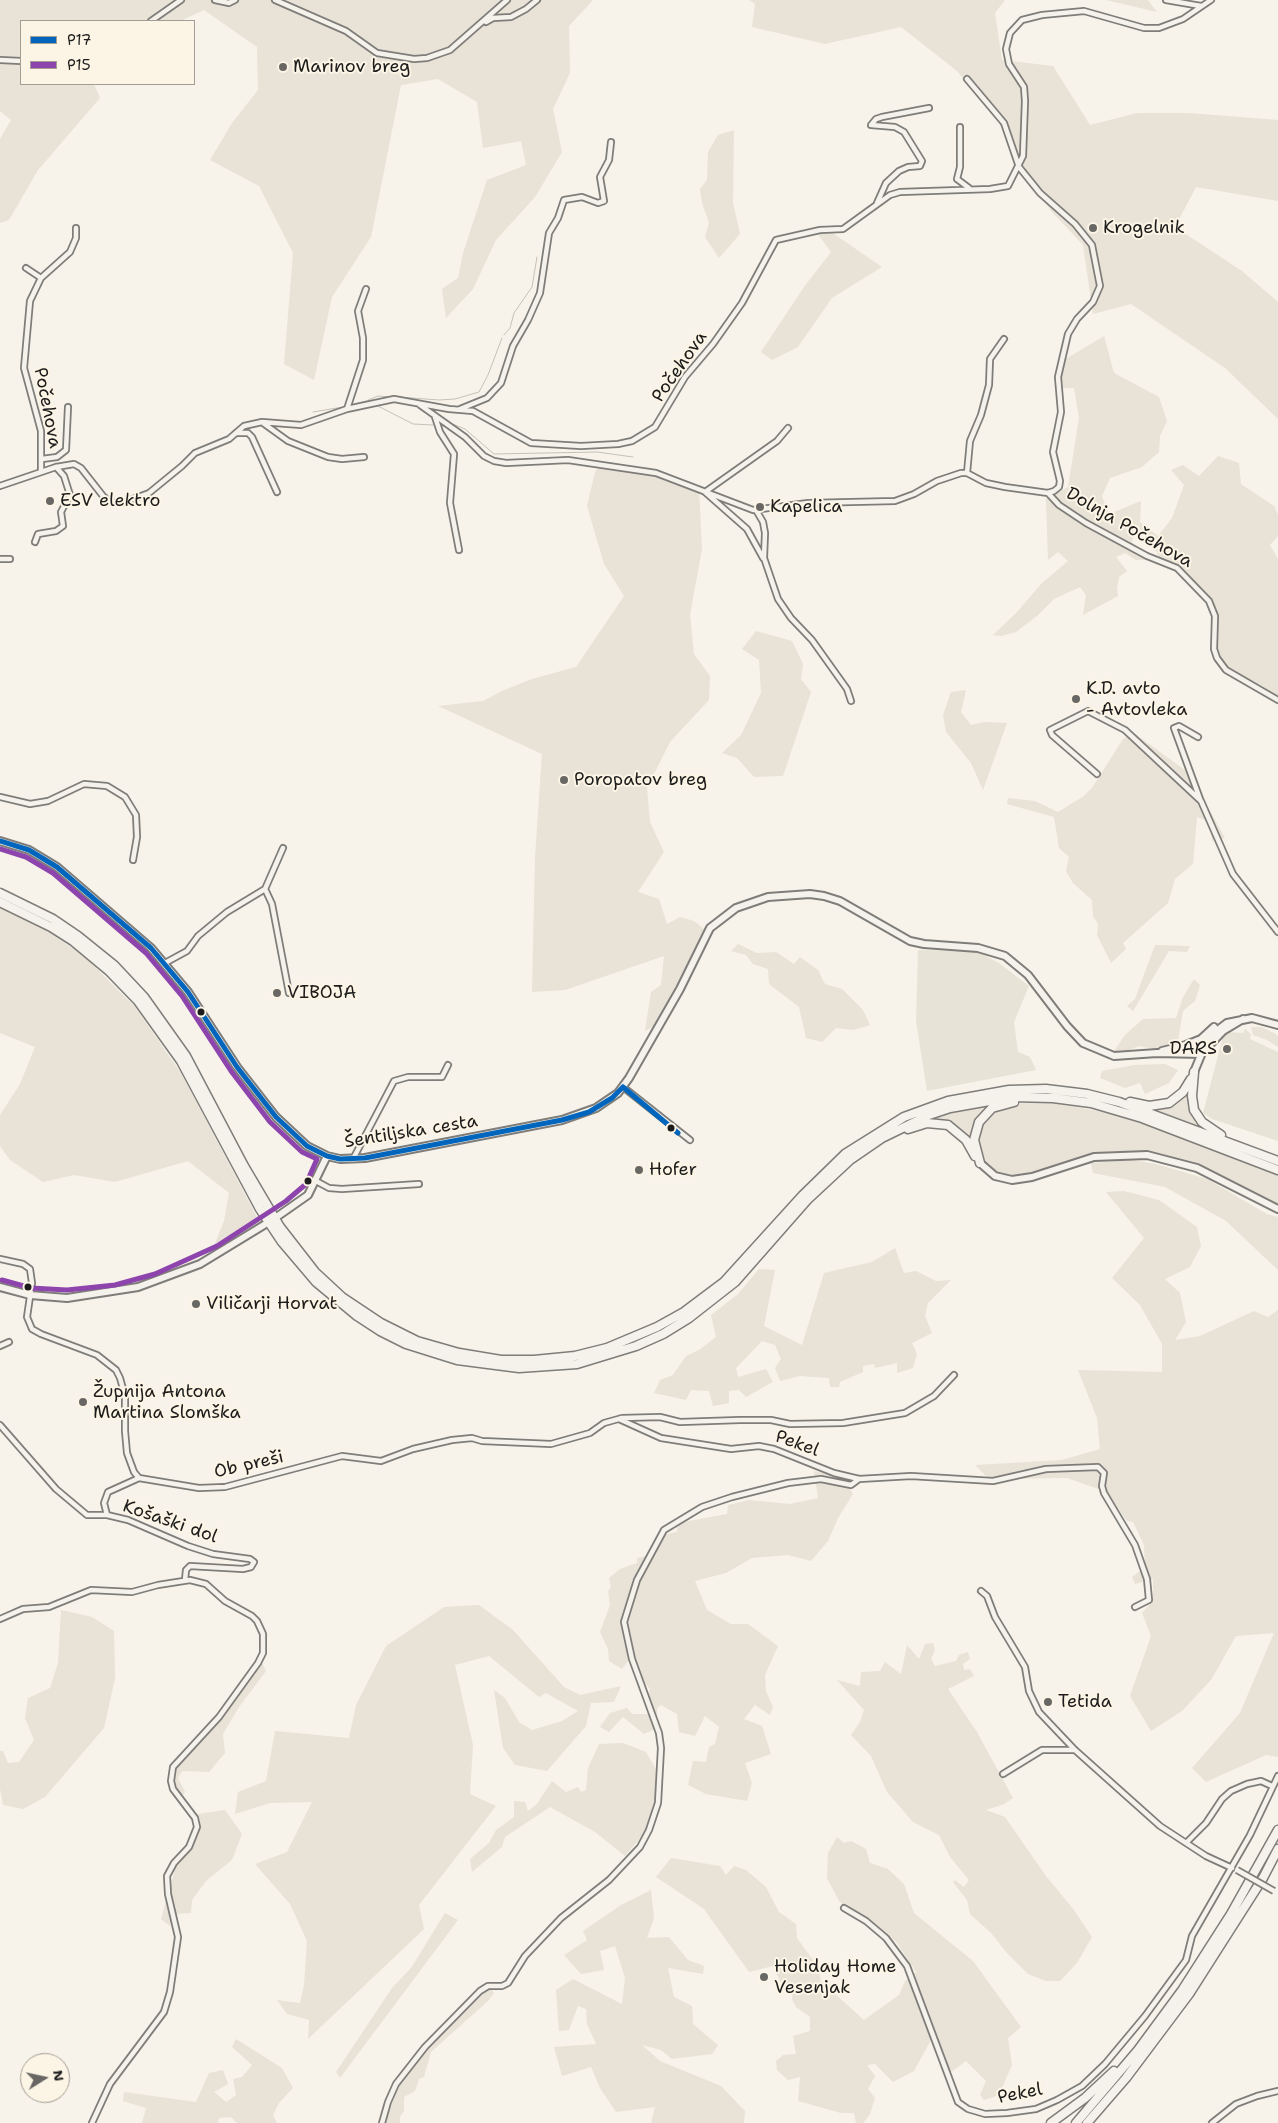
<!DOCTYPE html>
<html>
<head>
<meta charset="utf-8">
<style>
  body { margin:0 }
  #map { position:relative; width:1278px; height:2123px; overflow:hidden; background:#f7f3ea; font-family:"Shantell Sans",sans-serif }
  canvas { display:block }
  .legend { position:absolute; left:20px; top:20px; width:175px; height:65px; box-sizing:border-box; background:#fcf5e5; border:1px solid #a29e95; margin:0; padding:6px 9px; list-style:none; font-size:15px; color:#1c1c1c }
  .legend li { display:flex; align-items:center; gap:10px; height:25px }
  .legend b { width:25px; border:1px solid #a29e95 }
  .north { position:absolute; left:20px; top:2053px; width:50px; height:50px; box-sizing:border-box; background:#fcf5e5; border:1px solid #a29e95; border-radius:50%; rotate:80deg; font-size:14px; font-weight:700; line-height:20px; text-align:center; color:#1c1c1c }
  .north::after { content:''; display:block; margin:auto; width:18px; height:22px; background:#696764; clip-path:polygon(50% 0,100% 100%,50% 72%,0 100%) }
</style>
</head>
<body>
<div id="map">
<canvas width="1278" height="2123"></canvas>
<ul class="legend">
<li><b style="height:6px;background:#0065bd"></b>P17</li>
<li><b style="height:6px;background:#8e44ad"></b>P15</li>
</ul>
<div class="north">N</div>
</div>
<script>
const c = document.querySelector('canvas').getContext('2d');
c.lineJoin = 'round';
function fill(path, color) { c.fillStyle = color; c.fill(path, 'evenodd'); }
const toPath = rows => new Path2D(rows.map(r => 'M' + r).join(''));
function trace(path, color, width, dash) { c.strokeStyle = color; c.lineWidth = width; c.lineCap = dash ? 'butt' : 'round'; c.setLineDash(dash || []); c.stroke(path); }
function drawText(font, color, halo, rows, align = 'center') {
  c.font = font + ' "Shantell Sans",sans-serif'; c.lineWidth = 4; c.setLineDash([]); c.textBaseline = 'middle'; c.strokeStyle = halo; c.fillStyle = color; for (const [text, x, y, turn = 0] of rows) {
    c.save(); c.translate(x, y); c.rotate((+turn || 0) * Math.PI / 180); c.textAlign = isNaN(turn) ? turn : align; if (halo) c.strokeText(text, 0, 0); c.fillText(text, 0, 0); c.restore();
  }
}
const built = toPath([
  [918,950,976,951,999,963,1029,986,1014,1022,1018,1052,1030,1057,1036,1070,927,1091,916,1021],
  [1245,1029,1251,1034,1250,1039,1278,1052,1278,1141,1212,1119,1203,1113,1222,1040,1227,1032,1243,1033]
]);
const green = toPath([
  [0,0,593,0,569,26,570,73,553,109,562,152,535,197,496,240,473,289,446,318,442,289,458,278,463,253,487,180,526,165,521,141,483,148,477,102,438,79,401,85,371,237,332,297,314,380,284,364,293,253,259,186,210,160,232,123,258,90,257,47,204,10,180,21,21,21,21,84,94,84,100,98,38,170,9,220,0,223,0,139,11,120,0,111],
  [749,0,1005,0,995,13,1002,60,1053,66,1090,125,1137,113,1188,113,1278,120,1278,201,1196,187,1175,227,1242,271,1278,302,1278,419,1225,368,1131,304,1093,314,1083,245,1051,211,1014,159,998,120,957,71,901,27,825,44,752,27,755,4],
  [1106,0,1148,0,1157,12],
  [734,130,733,203,740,234,719,258,705,237,709,223,702,203,700,189,707,180,708,152,718,135],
  [821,225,882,267,832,298,798,347,772,360,761,352,804,287,831,252,817,233],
  [1104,336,1114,373,1159,397,1167,421,1160,436,1159,452,1142,467,1110,478,1102,496,1109,514,1141,501,1140,522,1158,536,1172,518,1184,485,1171,470,1183,465,1199,476,1218,456,1239,463,1241,484,1274,506,1278,515,1278,536,1270,545,1278,559,1278,697,1261,685,1227,669,1215,648,1216,615,1209,600,1192,581,1160,559,1149,537,1135,530,1132,542,1148,560,1136,560,1125,553,1116,557,1127,571,1119,577,1117,588,1118,596,1083,615,1086,595,1080,587,1054,599,1037,616,1016,632,1001,636,993,635,1017,612,1041,584,1068,561,1058,552,1048,560,1046,499,1068,487,1079,418,1074,388,1060,388,1061,374,1064,360],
  [601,464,655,472,699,489,702,549,690,615,694,654,710,676,709,700,670,742,647,788,650,822,664,852,638,892,659,899,667,924,680,917,694,921,705,930,655,1026,645,1031,651,992,661,985,664,956,565,990,532,992,535,857,542,754,438,706,483,701,502,691,532,679,576,667,624,596,604,564,587,506,595,472],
  [756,631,792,641,803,664,801,679,811,692,783,776,754,777,737,758,722,753,741,735,761,693,759,660,742,649],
  [966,690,961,712,971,725,984,722,1007,723,983,790,971,763,946,732,943,715,951,692],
  [1134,733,1189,773,1225,838,1212,841,1210,822,1197,817,1193,864,1175,879,1168,903,1123,943,1126,949,1111,963,1097,935,1098,924,1093,916,1092,900,1073,883,1066,871,1069,857,1059,848,1054,817,1007,804,1008,798,1035,801,1058,812,1084,796,1092,788,1123,739],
  [0,908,33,922,84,956,135,1007,181,1073,260,1223,214,1246,224,1221,229,1193,188,1161,115,1182,74,1175,43,1182,10,1160,0,1146,0,1115,20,1084,35,1047,0,1033],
  [738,944,757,953,776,952,794,964,800,957,818,970,825,984,842,989,863,1010,870,1025,854,1030,836,1028,822,1042,806,1038,799,1007,769,984,768,969,753,964,746,955,731,951],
  [1155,945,1190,946,1187,952,1169,951,1133,1011,1127,1006,1135,999],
  [1194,979,1200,985,1195,1001,1183,1011,1178,1041,1153,1049,1139,1046,1126,1051,1114,1051,1125,1035,1143,1019,1176,1018,1183,997],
  [1251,1027,1261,1027,1274,1033,1278,1036,1278,1047,1267,1040,1253,1035],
  [1165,1064,1178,1070,1169,1083,1145,1094,1140,1083,1125,1088,1100,1078,1102,1071,1134,1065],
  [1189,1087,1189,1095,1206,1129,1150,1108,1156,1107],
  [998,1102,984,1112,974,1149,946,1122,928,1119,964,1108],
  [1047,1102,1116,1114,1184,1136,1278,1173,1278,1204,1205,1168,1160,1153,1112,1151,1090,1154,1025,1176,1014,1177,996,1172,987,1165,981,1157,977,1137,982,1122,993,1110,1010,1104],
  [1131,1160,1156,1164,1207,1179,1267,1214,1278,1217,1278,1270,1226,1221,1165,1187,1093,1173,1091,1163],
  [1124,1191,1159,1200,1197,1227,1201,1246,1190,1267,1165,1279,1180,1293,1186,1322,1175,1340,1200,1336,1254,1311,1268,1317,1278,1310,1278,1757,1266,1755,1206,1782,1192,1768,1240,1713,1274,1633,1236,1636,1211,1680,1182,1711,1151,1731,1130,1696,1151,1636,1142,1613,1153,1601,1153,1579,1135,1584,1132,1577,1145,1567,1144,1545,1133,1522,1127,1521,1107,1492,1067,1478,989,1479,975,1465,1062,1460,1100,1449,1097,1418,1078,1370,1162,1372,1162,1344,1140,1305,1112,1278,1144,1238,1106,1192],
  [895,1248,904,1273,916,1271,936,1281,951,1280,928,1303,925,1316,932,1333,912,1343,917,1354,913,1368,897,1373,897,1363,875,1368,874,1364,863,1366,863,1372,840,1382,839,1387,830,1387,829,1378,800,1376,780,1381,775,1368,781,1359,775,1345,762,1341,736,1368,738,1377,766,1369,773,1382,746,1397,739,1390,729,1391,729,1403,713,1406,709,1391,691,1390,686,1400,654,1393,660,1380,673,1375,686,1356,699,1350,716,1337,711,1315,738,1294,759,1269,775,1270,764,1326,802,1345,824,1273,872,1262],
  [814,1471,843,1477,853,1494,838,1518,828,1541,811,1561,788,1555,752,1558,726,1573,695,1581,707,1610,731,1624,748,1624,778,1646,765,1675,766,1691,773,1707,770,1715,755,1705,744,1719,762,1726,771,1754,745,1763,752,1783,747,1801,706,1794,688,1785,693,1761,706,1762,709,1747,715,1744,719,1727,705,1716,695,1736,679,1732,677,1714,661,1705,657,1708,657,1728,644,1734,623,1717,609,1732,600,1727,610,1713,627,1708,632,1714,650,1714,648,1695,650,1689,635,1672,634,1664,628,1661,622,1669,609,1661,608,1649,600,1632,610,1605,608,1591,611,1587,609,1578,620,1569,637,1563,637,1558,656,1554,662,1535,677,1532,678,1523,727,1514,728,1505,749,1500,790,1504,818,1498],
  [479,1605,513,1630,564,1687,580,1695,621,1686,614,1702,591,1703,586,1726,547,1771,515,1765,503,1748,494,1690,505,1698,519,1722,532,1730,562,1721,578,1711,546,1693,539,1697,489,1656,455,1665,473,1745,470,1794,496,1806,419,1905,424,1929,308,2039,309,2020,287,2014,277,2000,300,2003,304,1985,307,1941,290,1904,255,1864,287,1852,312,1802,270,1803,235,1814,238,1792,266,1781,275,1731,349,1738,356,1705,386,1646,444,1607],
  [61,1610,92,1617,114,1631,115,1678,104,1728,45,1797,23,1809,3,1805,0,1789,0,1751,3,1751,8,1763,19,1762,34,1740,25,1718,28,1698,50,1688,58,1663],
  [933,1643,935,1650,931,1659,935,1666,956,1661,959,1655,968,1652,970,1659,963,1664,964,1670,970,1669,974,1676,948,1689,977,1732,1013,1798,1004,1804,986,1810,1005,1817,1046,1876,1074,1910,1092,1937,1077,1963,1060,1981,1046,1981,1028,1974,1007,1953,991,1933,970,1914,967,1900,953,1882,955,1880,964,1887,969,1880,950,1857,939,1835,913,1822,887,1792,871,1756,851,1735,860,1722,864,1710,837,1680,860,1686,861,1672,880,1671,885,1662,901,1674,907,1645,919,1659,925,1644],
  [262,1663,266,1671,239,1707,223,1734,225,1753,209,1772,182,1771,178,1778,185,1792,182,1796,175,1785,173,1774,175,1766,215,1726],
  [623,1743,646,1752,656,1769,655,1800,649,1827,625,1856,595,1832,550,1807,505,1837,502,1847,472,1872,470,1859,489,1843,496,1830,514,1817,514,1801,525,1802,528,1811,537,1804,552,1781,566,1792,578,1787,581,1792,586,1790,588,1768,599,1744],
  [225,1810,242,1834,232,1860,206,1881,192,1900,191,1913,173,1914,170,1926,161,1919,176,1866,198,1836,200,1827,198,1814],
  [837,1837,844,1843,851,1841,866,1849,870,1863,888,1869,904,1884,914,1913,973,1961,1021,2027,1008,2038,1012,2065,999,2095,984,2100,980,2095,986,2081,966,2061,951,2072,932,2038,914,2071,893,2082,875,2064,867,2065,875,2076,868,2089,875,2098,870,2114,863,2123,856,2123,854,2113,841,2113,798,2101,800,2077,788,2080,777,2070,776,2061,783,2055,796,2054,793,2036,810,2031,810,2017,796,2007,792,1999,793,1988,782,1985,773,1966,749,1972,704,1909,656,1877,671,1858,720,1866,726,1875,734,1866,746,1870,766,1887,779,1912,796,1924,797,1938,818,1967,821,1981,864,2020,899,1995,905,1981,916,1972,897,1943,876,1924,858,1916,839,1901,827,1878,828,1853],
  [651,1890,654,1918,647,1938,669,1937,688,1960,704,1966,703,1974,668,1968,674,1997,692,2006,693,2024,718,2045,712,2054,672,2059,661,2050,642,2045,660,2061,721,2086,745,2111,744,2123,651,2123,655,2107,616,2112,600,2088,591,2067,562,2076,554,2047,596,2044,587,2024,586,2009,578,2006,569,2030,559,2031,556,1990,573,1979,622,2004,625,1978,615,1946,600,1951,604,1970,581,1974,564,1955,587,1940,583,1931,621,1905],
  [445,1913,458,1920,340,2078,336,2072,392,1988,411,1968],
  [490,1988,494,1993,488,2001,431,2052,424,2077,419,2079,415,2091,404,2097,404,2111,400,2117,400,2123,385,2123,400,2082,439,2033,475,1998],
  [236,2039,282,2068,293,2088,279,2103,273,2115,277,2123,237,2123,231,2117,219,2118,218,2123,142,2123,146,2108,123,2101,124,2092,196,2102,209,2073,223,2070,228,2084,214,2092,226,2102,236,2095,233,2079,242,2077,252,2065,232,2047]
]);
const stream = toPath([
  [504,335,510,328,514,313,532,287,537,257],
  [398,397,439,400,455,399,479,392,488,375,502,338],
  [368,400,378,396,391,397],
  [349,406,366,401,372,401],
  [378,406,413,424,433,425],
  [313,412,343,407],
  [450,423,465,429,494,454,597,452,633,457],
  [440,425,446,427]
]);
const street = toPath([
  [215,0,229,3,235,0],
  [275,0,346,31,377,53,414,59,427,58,450,50,507,0],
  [1166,0,1201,6],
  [151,21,181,0],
  [486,22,493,18,511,17,526,9,537,0],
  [0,60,21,61],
  [960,127,960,167,957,179,969,188],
  [877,203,886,183,899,171,908,167,920,166,922,161,904,132,895,127,871,125,876,119,882,117,929,108],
  [26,268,41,278],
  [420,405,465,437,484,456,494,461,506,463,568,460,656,473,753,510,808,503,895,501,914,494,937,481,961,473,967,473,986,483,1005,487,1048,493,1054,491,1059,487,1060,481,1053,452,1061,412,1058,377,1068,334,1077,319,1093,302,1100,286,1092,245,1075,224,1040,193,1019,167,1004,123,967,79],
  [347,409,363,360,363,338,358,311,366,289],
  [460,409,487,398,501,383,513,346,528,320,540,293,549,233,558,218,564,200,582,197,598,203,604,201,600,177,609,160,611,142],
  [435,417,440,432,454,454,450,503,459,550],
  [263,423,288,441,328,457,342,459,364,457],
  [236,433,248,433,252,437,277,492],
  [42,459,57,457,66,450,68,407],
  [41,472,41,431,24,368,30,301,41,278,70,252,76,238,76,228],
  [967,473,970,441,981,415,989,385,990,359,1004,339],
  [0,486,56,467,74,464,81,468,103,496,110,502,122,503,149,493,182,466,195,453,229,439,244,426,262,422,301,425,347,409,394,399,449,409,473,411,531,443,581,446,618,444,632,441,655,427,685,377,713,344,742,303,776,240,820,230,843,229,890,195,900,192,990,189,1008,186,1023,156,1025,101,1024,87,1009,64,1006,49,1010,33,1022,20,1042,15,1084,11,1144,28,1159,28,1183,19,1211,0],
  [1048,493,1059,505,1086,523,1147,556,1177,568,1209,601,1215,616,1214,649,1217,658,1226,670,1278,700],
  [756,510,763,522,765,533,764,558,778,599,791,618,812,640,847,689,851,701],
  [35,542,38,534,56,531,63,526,61,512,70,495,64,476,56,467],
  [763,558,747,529,705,492,777,441,788,428],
  [0,559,10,559],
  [1198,737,1179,726,1174,728,1200,799],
  [1097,774,1052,735,1050,730,1088,711,1125,730,1201,801,1233,874,1278,932],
  [0,797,30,804,48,801,84,784,107,786,125,797,136,815,137,837,133,860],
  [265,889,272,904,289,993],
  [165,963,187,951,198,936,227,912,265,889,283,848],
  [623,1087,690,1140],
  [353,1159,394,1081,408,1077,442,1077,448,1065],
  [316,1181,329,1188,342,1189,419,1184],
  [0,1259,23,1264,30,1269,32,1283,27,1317,32,1329,41,1334,97,1355,116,1370,120,1378,125,1396,125,1431,127,1453,134,1472,139,1478,199,1488,225,1487,342,1456,381,1461,413,1449,452,1440,472,1438,482,1441,551,1444,590,1433,604,1423,622,1418,660,1417,680,1422,740,1420,771,1420,790,1424,843,1423,905,1413,934,1396,954,1375],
  [0,1346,9,1342],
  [619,1419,661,1438,731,1449,759,1446,774,1449,834,1473,859,1479,911,1476,993,1481,1046,1469,1098,1467,1104,1473,1102,1486,1104,1493,1135,1545,1147,1579,1149,1600,1135,1607],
  [0,1425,56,1489,87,1515,107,1515,128,1520,188,1546,213,1554,250,1559,254,1562,251,1567,243,1569,190,1566,186,1570,185,1580],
  [107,1515,104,1503,108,1492,139,1478],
  [981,1591,987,1596,995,1617,1025,1667,1029,1691,1039,1712,1075,1750,1160,1826,1206,1856,1232,1868],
  [0,1619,23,1609,49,1607,91,1590,132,1592,158,1585,190,1580,206,1584,225,1601,252,1616,257,1621,263,1634,263,1653,258,1663,219,1717,173,1767,171,1781,173,1789,195,1818,197,1827,189,1847,174,1863,167,1876,168,1894,178,1937,170,1992,164,2012,110,2084,92,2123],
  [1003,1774,1042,1750,1075,1750],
  [1186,1843,1206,1823,1222,1799,1231,1791,1247,1784,1261,1781,1272,1786],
  [844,1908,866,1921,886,1938,907,1966,958,2102,968,2109,985,2114,1007,2113,1036,2109,1057,2100,1082,2086,1105,2064,1145,2016,1186,1960,1192,1936,1250,1835,1278,1776],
  [382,2123,388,2102,396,2084,425,2047,480,1991,488,1986,502,1986,508,1983,525,1956,561,1918,609,1880,640,1847,649,1830,658,1803,661,1748,659,1733,632,1659,624,1622,637,1580,664,1530,702,1507,732,1497,788,1483,821,1479,851,1485,859,1479],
  [1212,2123,1236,2104,1257,2096,1278,2091]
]);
const secondary = toPath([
  [0,841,29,850,57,867,151,948,188,992,237,1067,276,1117,307,1146,327,1156,340,1159,365,1158,562,1120,596,1108,618,1093,629,1078,680,989,710,928,736,908,768,897,810,894,824,896,840,901,910,941,924,944,978,948,1005,956,1028,975,1067,1026,1083,1043,1114,1056,1157,1053,1201,1054,1223,1031,1243,1019],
  [1186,1045,1201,1039,1214,1027],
  [1162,1051,1186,1045,1194,1047,1201,1054],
  [1194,1072,1206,1043,1214,1033,1227,1023,1252,1018,1278,1025],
  [980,1163,995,1176,1012,1180,1032,1177,1094,1157,1147,1155,1197,1168,1278,1209],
  [278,1216,308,1195,327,1156],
  [0,1287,30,1295,67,1298,138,1287,200,1264,264,1225]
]);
const highway = toPath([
  [0,893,53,919,78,936,114,965,144,997,186,1056,244,1166,280,1227,315,1272,342,1297,381,1323,417,1341,459,1353,501,1360,534,1360,575,1356,607,1348,657,1327,684,1312,724,1282,803,1195,845,1154,904,1117,948,1101,1009,1090,1046,1089,1087,1094,1119,1102,1278,1161],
  [0,902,51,927,73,941,109,971,138,1001,181,1061,260,1209,282,1242,316,1282,357,1316,380,1331,406,1344,457,1360,519,1368,577,1364,636,1346,663,1334,689,1318,735,1282,807,1200,850,1160,882,1138,929,1115,950,1108,1012,1097,1053,1098,1091,1103,1142,1118,1278,1170],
  [1194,1072,1192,1096,1194,1110,1202,1122,1221,1135],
  [1130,1102,1149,1106,1169,1103,1183,1092,1191,1079],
  [908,1129,927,1123,948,1125,966,1140,975,1156],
  [980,1163,974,1140,979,1122,992,1108,1014,1102],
  [1051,2123,1085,2098,1114,2071],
  [1076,2123,1138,2050,1183,1989,1231,1914,1278,1830],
  [1087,2123,1126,2078,1189,1994,1263,1878,1278,1849]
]);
const streetBridge = toPath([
  [1237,1870,1274,1891]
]);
const bus1 = toPath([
  [0,841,29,850,57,867,151,948,188,992,237,1067,276,1117,307,1146,327,1156,340,1159,365,1158,562,1120,589,1112,612,1098,623,1087],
  [623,1087,678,1133]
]);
const bus2 = toPath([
  [0,849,26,857,53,873,146,953,182,996,231,1071,270,1122,302,1152,317,1159,306,1184,286,1201,217,1246,155,1274,115,1285,67,1290,31,1288,2,1280]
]);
const markers = [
  [283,67,5,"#696764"],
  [1093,228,5,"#696764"],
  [50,501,5,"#696764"],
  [760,507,5,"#696764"],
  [1076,699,5,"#696764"],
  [564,780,5,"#696764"],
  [277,993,5,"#696764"],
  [201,1012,4.5,"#1c1c1c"],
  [1227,1049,5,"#696764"],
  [671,1128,4.5,"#1c1c1c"],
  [639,1170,5,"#696764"],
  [308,1181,4.5,"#1c1c1c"],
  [28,1287,4.5,"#1c1c1c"],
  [196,1304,5,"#696764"],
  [83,1402,5,"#696764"],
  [1048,1702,5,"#696764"],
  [764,1977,5,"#696764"]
];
const poiNames = [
  ["Marinov breg",293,67],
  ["Krogelnik",1103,228],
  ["ESV elektro",60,501],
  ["Kapelica",770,507],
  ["K.D. avto",1086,689],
  ["- Avtovleka",1086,710],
  ["Poropatov breg",574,780],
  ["VIBOJA",287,993],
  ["DARS",1217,1049,"right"],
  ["Hofer",649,1170],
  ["Viličarji Horvat",206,1304],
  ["Župnija Antona",93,1392],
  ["Martina Slomška",93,1413],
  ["Tetida",1058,1702],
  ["Holiday Home",774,1967],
  ["Vesenjak",774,1988]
];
const streetNames = [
  ["Počehova",680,367,-55],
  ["Počehova",47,408,79],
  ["Dolnja Počehova",1129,528,30],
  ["Šentiljska cesta",411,1132,-9],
  ["Pekel",797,1444,20],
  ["Ob preši",249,1465,-13],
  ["Košaški dol",170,1522,19],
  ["Pekel",1020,2094,-11]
];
fill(built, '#e8e3d7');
fill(green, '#e8e2d7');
trace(stream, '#c5c1b7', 1);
trace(street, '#7f7d79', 8);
trace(secondary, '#7f7d79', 10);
trace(highway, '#7f7d79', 11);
trace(street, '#f5f2ec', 4.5);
trace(secondary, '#f5f2ec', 6);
trace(highway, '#f5f2ec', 8);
trace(streetBridge, '#7f7d79', 8, []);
trace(streetBridge, '#f5f2ec', 4.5);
trace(bus1, '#0065bd', 5);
trace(bus2, '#8e44ad', 5);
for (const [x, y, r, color] of markers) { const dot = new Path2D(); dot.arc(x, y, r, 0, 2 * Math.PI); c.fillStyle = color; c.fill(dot); trace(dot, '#fcf5e5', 2); }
drawText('18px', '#1c1c1c', '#fcf5e5', poiNames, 'left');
drawText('18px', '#1c1c1c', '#fcf5e5', streetNames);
</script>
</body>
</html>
